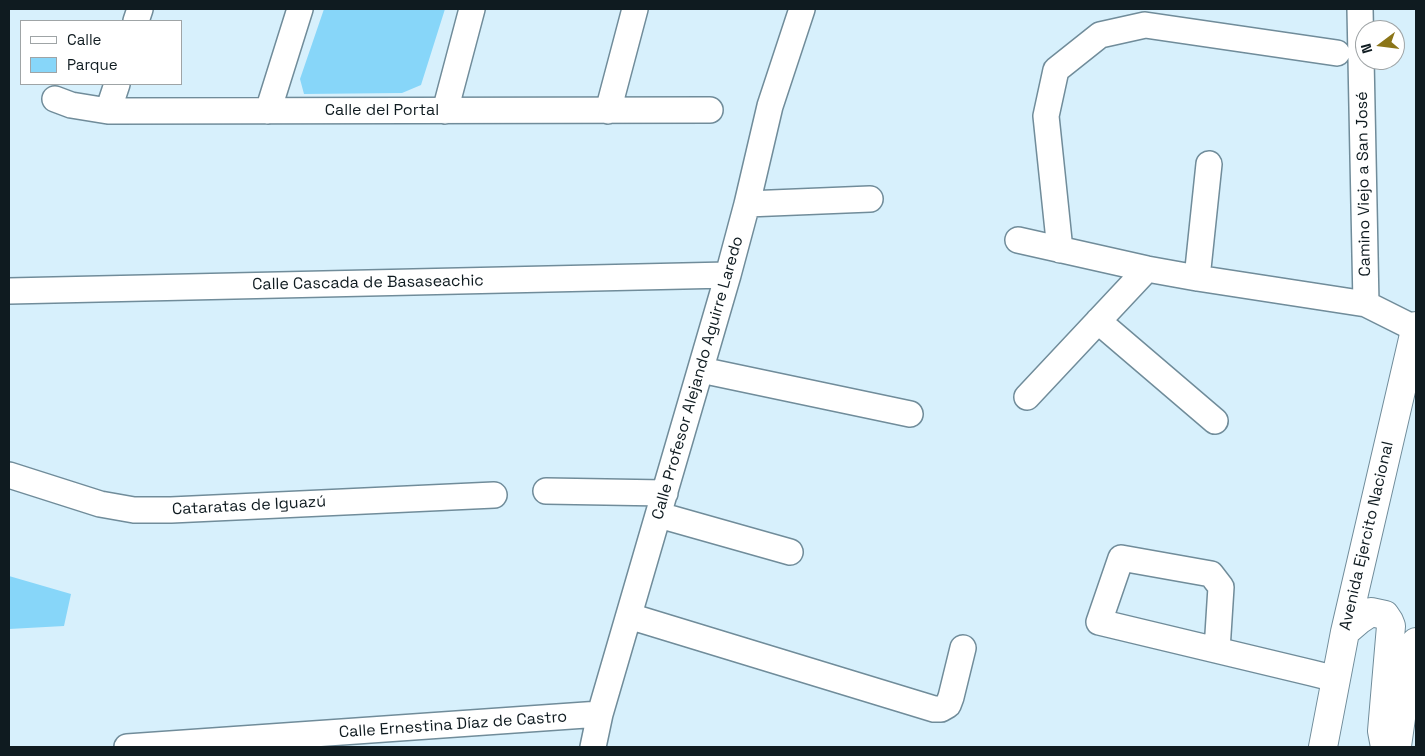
<!DOCTYPE html>
<html>
<head>
<meta charset="utf-8">
<style>
  body { margin:0 }
  #map { position:relative; width:1425px; height:756px; overflow:hidden; background:#d7f0fc; font-family:"Space Grotesk",sans-serif }
  canvas { display:block }
  .frame { position:absolute; inset:0; border:10px solid #0f1b20; pointer-events:none }
  .legend { position:absolute; left:20px; top:20px; width:162px; height:65px; box-sizing:border-box; background:#fff; border:1px solid #9fa4a6; margin:0; padding:6px 9px; list-style:none; font-size:15px; color:#0f1b20 }
  .legend li { display:flex; align-items:center; gap:10px; height:25px }
  .legend b { width:25px; border:1px solid #9fa4a6 }
  .north { position:absolute; left:1355px; top:20px; width:50px; height:50px; box-sizing:border-box; background:#fff; border:1px solid #9fa4a6; border-radius:50%; rotate:255deg; font-size:14px; font-weight:700; line-height:20px; text-align:center; color:#0f1b20 }
  .north::after { content:''; display:block; margin:auto; width:18px; height:22px; background:#8b7518; clip-path:polygon(50% 0,100% 100%,50% 72%,0 100%) }
</style>
</head>
<body>
<div id="map">
<canvas width="1425" height="756"></canvas>
<div class="frame"></div>
<ul class="legend">
<li><b style="height:6px;background:#fff"></b>Calle</li>
<li><b style="height:14px;background:#87d6f9"></b>Parque</li>
</ul>
<div class="north">N</div>
</div>
<script>
const c = document.querySelector('canvas').getContext('2d');
c.lineJoin = 'round';
function fill(path, color) { c.fillStyle = color; c.fill(path, 'evenodd'); }
const toPath = rows => new Path2D(rows.map(r => 'M' + r).join(''));
function trace(path, color, width, dash) { c.strokeStyle = color; c.lineWidth = width; c.lineCap = dash ? 'butt' : 'round'; c.setLineDash(dash || []); c.stroke(path); }
function drawText(font, color, halo, rows, align = 'center') {
  c.font = font + ' "Space Grotesk",sans-serif'; c.lineWidth = 5; c.setLineDash([]); c.textBaseline = 'middle'; c.strokeStyle = halo; c.fillStyle = color; for (const [text, x, y, turn = 0] of rows) {
    c.save(); c.translate(x, y); c.rotate((+turn || 0) * Math.PI / 180); c.textAlign = isNaN(turn) ? turn : align; if (halo) c.strokeText(text, 0, 0); c.fillText(text, 0, 0); c.restore();
  }
}
const green = toPath([
  [324,9,445,9,421,85,402,93,304,94,300,79],
  [9,576,71,594,64,626,9,629]
]);
const minor = toPath([
  [1360,9,1366,304,1416,329],
  [136,21,140,9],
  [55,99,71,105,108,111,710,110],
  [108,111,117,84],
  [268,111,300,9],
  [445,111,472,9],
  [608,111,635,9],
  [747,204,870,199],
  [1018,240,1147,269,1197,278,1366,304],
  [1060,250,1046,116,1056,70,1100,35,1145,25,1337,53],
  [1197,278,1209,164],
  [9,291,728,275],
  [1098,321,1215,421],
  [701,370,910,414],
  [1027,397,1147,269],
  [9,475,100,504,134,510,171,510,494,495],
  [546,491,665,493],
  [659,515,790,552],
  [629,616,934,709,941,709,948,705,951,697,963,648],
  [1217,650,1221,587,1211,574,1121,558,1099,622,1312,673,1336,679],
  [127,747,600,714],
  [593,747,600,714,728,275,747,204,770,106,802,9]
]);
const major = toPath([
  [1345,632,1359,620,1371,612,1385,615,1389,621,1391,626,1382,731,1385,747],
  [1397,746,1402,711,1416,642],
  [1323,747,1345,632,1416,326]
]);
const streetNames = [
  ["Calle del Portal",382,111],
  ["Camino Viejo a San José",1364,184,-91],
  ["Calle Cascada de Basaseachic",368,283,-1],
  ["Calle Profesor Alejando Aguirre Laredo",698,378,-74],
  ["Cataratas de Iguazú",249,506,-3],
  ["Avenida Ejercito Nacional",1367,536,-77],
  ["Calle Ernestina Díaz de Castro",453,725,-4]
];
fill(green, '#87d6f9');
trace(minor, '#708c9a', 28);
trace(major, '#708c9a', 30);
trace(minor, '#fff', 25);
trace(major, '#fff', 28);
drawText('16px', '#0f1b20', '#fff', streetNames);
</script>
</body>
</html>
